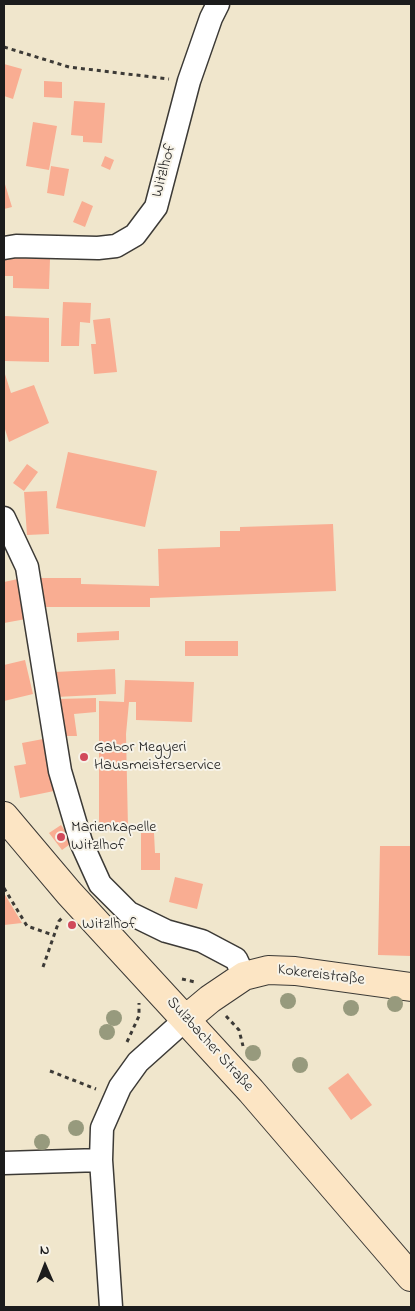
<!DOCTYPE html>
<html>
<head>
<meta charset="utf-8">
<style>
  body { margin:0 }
  #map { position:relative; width:415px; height:1311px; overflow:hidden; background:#f0e6cc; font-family:"Indie Flower",sans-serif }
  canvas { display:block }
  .frame { position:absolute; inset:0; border:5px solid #1c1c1c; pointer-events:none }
  .north { position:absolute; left:20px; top:1241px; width:50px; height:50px; -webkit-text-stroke:4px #f7f3e8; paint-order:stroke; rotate:359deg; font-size:14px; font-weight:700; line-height:20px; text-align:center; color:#1c1c1c }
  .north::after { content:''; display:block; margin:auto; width:18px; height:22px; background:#1c1c1c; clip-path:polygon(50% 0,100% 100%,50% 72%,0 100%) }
</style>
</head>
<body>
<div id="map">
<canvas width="415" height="1311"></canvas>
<div class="frame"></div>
<div class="north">N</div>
</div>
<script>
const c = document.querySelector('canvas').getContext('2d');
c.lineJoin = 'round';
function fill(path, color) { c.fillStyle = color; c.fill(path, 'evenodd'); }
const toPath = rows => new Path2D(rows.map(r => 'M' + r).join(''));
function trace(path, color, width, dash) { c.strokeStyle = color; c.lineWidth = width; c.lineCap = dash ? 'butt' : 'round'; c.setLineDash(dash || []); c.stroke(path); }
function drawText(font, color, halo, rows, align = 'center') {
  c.font = font + ' "Indie Flower",sans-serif'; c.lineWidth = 4; c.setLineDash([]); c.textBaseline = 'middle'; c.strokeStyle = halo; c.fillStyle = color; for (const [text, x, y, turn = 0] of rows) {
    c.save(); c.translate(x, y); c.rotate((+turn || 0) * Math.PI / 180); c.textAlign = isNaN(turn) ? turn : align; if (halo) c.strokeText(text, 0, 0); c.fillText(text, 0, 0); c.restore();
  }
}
const building = toPath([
  [4,64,22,69,13,99,4,96],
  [44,81,62,82,62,98,44,97],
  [74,101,105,103,102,143,83,142,83,136,71,135],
  [33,122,57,126,49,170,26,166],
  [105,156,114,160,110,170,101,166],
  [51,166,69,169,64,196,47,193],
  [4,181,12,207,4,209],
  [82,201,93,206,85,227,73,222],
  [14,253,14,258,50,259,49,289,13,288,13,276,4,276,4,255],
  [63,302,91,303,90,323,80,322,79,346,61,346],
  [4,316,49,318,49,362,4,361],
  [110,318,117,372,94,374,91,344,96,344,93,320],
  [4,371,11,393,34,385,49,423,9,442,4,426],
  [68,452,157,471,145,527,56,508],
  [27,464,38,472,24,491,13,483],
  [47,491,49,534,27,535,24,492],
  [333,524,336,591,150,598,150,607,40,607,41,578,81,578,81,584,159,586,158,549,220,547,220,531,240,531,240,527],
  [18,579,26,619,4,623,4,582],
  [119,631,119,640,77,642,77,633],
  [185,641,238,641,238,656,185,656],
  [25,660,33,694,4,701,4,665],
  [115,669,116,694,56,697,55,672],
  [125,680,194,682,192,722,136,720,136,702,129,702,126,734,128,828,99,829,99,701,124,702],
  [96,698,96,712,74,714,77,736,62,736,57,699],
  [43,739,54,791,20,798,14,766,26,764,22,743],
  [61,825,73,842,62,850,49,833],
  [141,833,154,833,155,853,160,853,160,870,141,870],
  [380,846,411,846,411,956,378,955],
  [175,877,203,884,197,909,169,902],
  [4,893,22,923,4,925],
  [348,1073,372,1105,351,1120,328,1088]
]);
const path = toPath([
  [4,47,69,67,169,79],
  [4,888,27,926,53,935],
  [43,967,59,921,62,918],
  [182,979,195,982],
  [226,1016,239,1030,243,1046],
  [127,1042,139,1016,139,1003],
  [50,1071,96,1089]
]);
const street = toPath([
  [4,248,16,246,98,248,116,246,135,235,156,207,189,81,211,18,218,4],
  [4,518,27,567,60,771,81,842,100,884,129,913,166,931,202,941,236,959,244,976],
  [4,1163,101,1160],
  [111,1307,101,1160,102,1128,120,1087,138,1062,186,1019]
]);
const secondary = toPath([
  [4,816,69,893,251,1091,411,1277],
  [186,1019,210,999,244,976,268,970,295,971,411,987]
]);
const trees = [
  [288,1001],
  [395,1004],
  [351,1008],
  [114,1018],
  [107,1032],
  [253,1053],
  [300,1065],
  [76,1128],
  [42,1142]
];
const markers = [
  [84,757,5,"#d1495b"],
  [61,837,5,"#d1495b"],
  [72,925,5,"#d1495b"]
];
const streetNames = [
  ["Witzlhof",165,171,-75],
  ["Kokereistraße",321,976,7],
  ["Sulzbacher Straße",209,1045,48]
];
const poiNames = [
  ["Gabor Megyeri",94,748],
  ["Hausmeisterservice",94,766],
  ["Marienkapelle",71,828],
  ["Witzlhof",71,846],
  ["Witzlhof",82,925]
];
fill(building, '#f9ad92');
trace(street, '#3c3a36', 25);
trace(secondary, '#3c3a36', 30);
trace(path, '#3c3a36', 3, [4, 4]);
trace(street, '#fff', 22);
trace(secondary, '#fce5c4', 28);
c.fillStyle = '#979a7d';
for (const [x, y] of trees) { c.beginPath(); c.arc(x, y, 8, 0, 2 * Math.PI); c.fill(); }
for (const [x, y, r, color] of markers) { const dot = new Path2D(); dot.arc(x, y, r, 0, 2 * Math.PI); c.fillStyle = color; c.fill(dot); trace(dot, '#f7f3e8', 2); }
drawText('16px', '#1c1c1c', '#f7f3e8', streetNames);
drawText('16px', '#1c1c1c', '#f7f3e8', poiNames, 'left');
</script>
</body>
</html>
